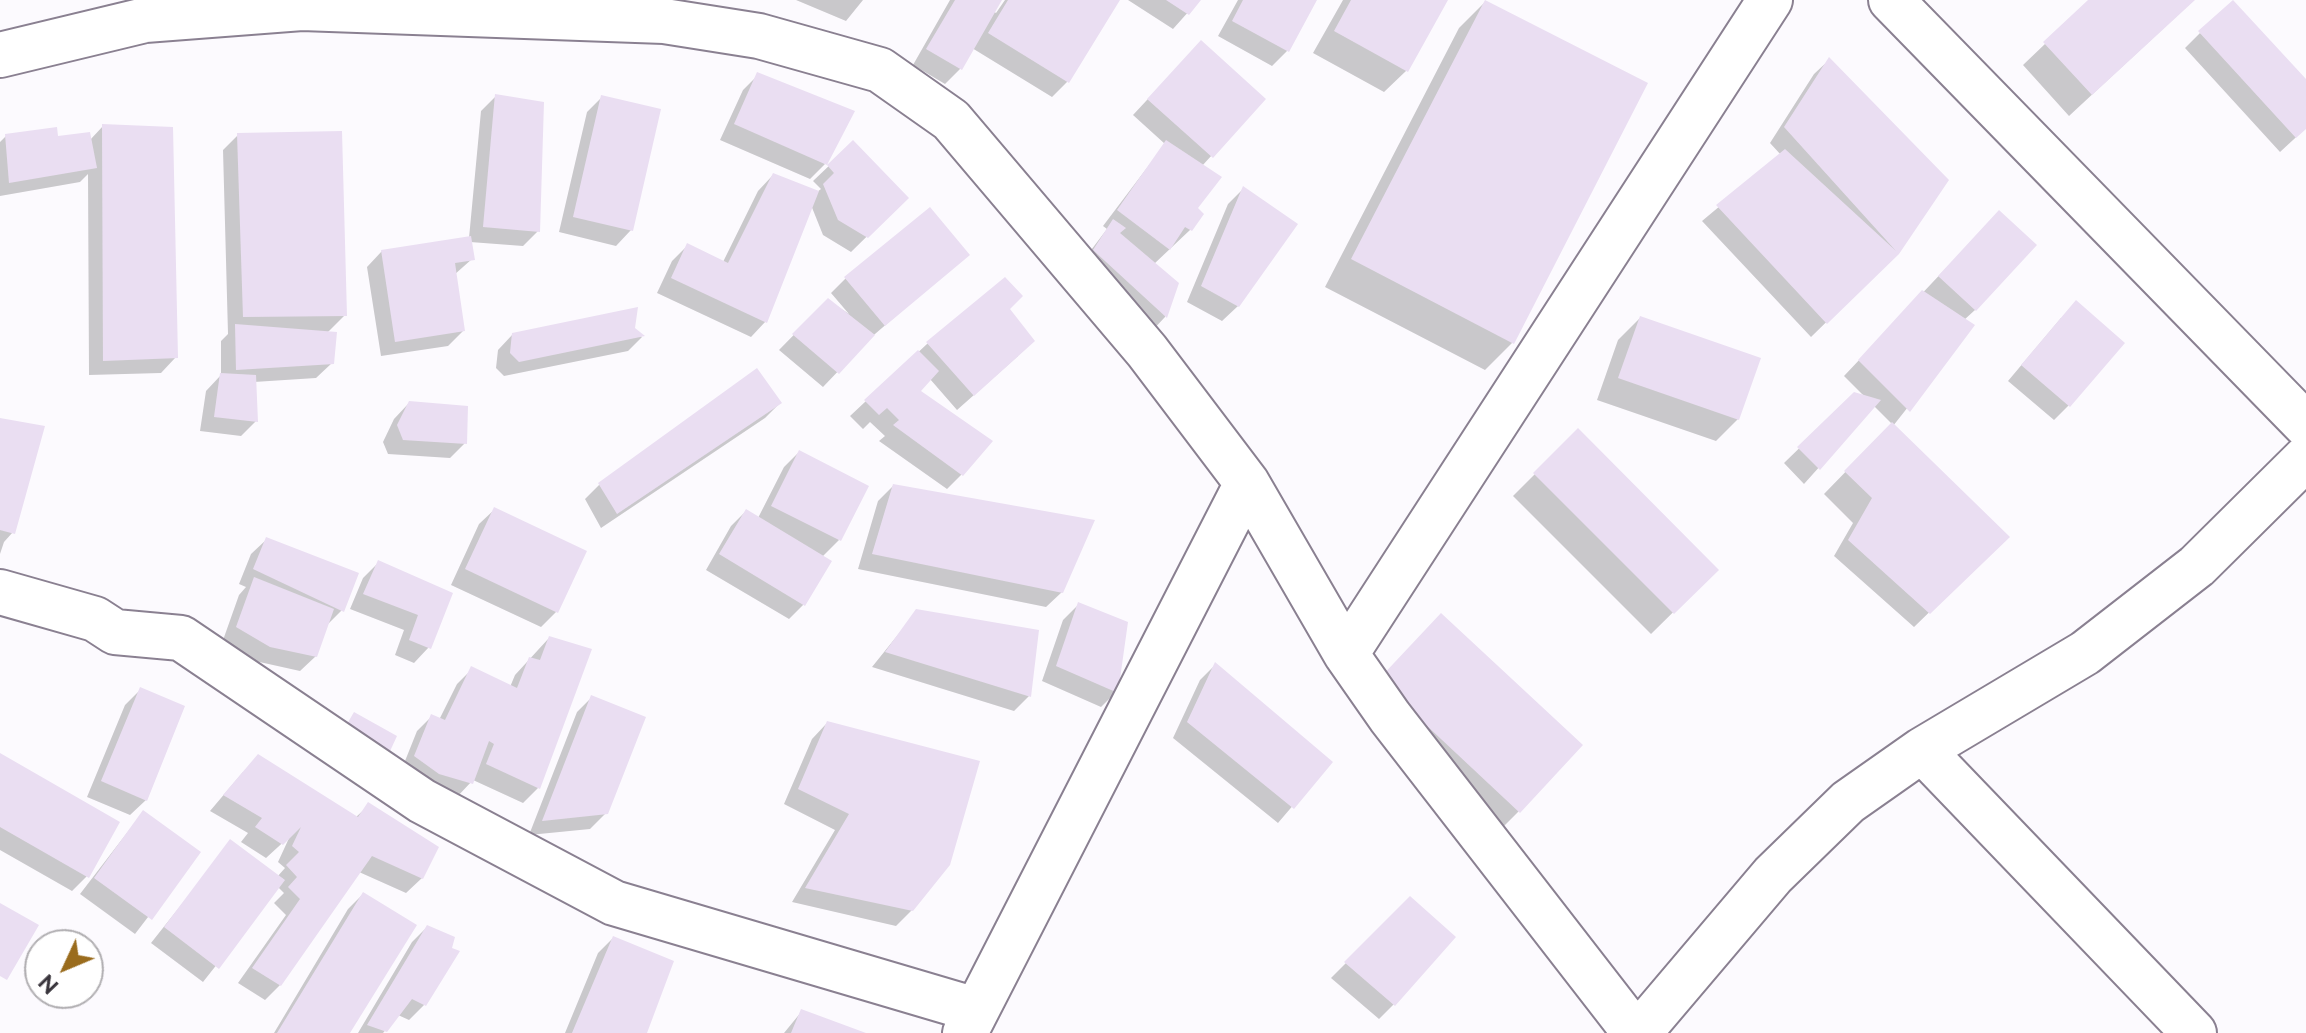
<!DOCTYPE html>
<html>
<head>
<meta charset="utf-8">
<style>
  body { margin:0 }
  #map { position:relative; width:2306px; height:1033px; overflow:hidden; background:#fcfafe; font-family:Raleway,sans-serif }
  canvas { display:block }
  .north { position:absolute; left:24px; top:929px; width:80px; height:80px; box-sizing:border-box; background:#fff; border:2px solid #b0aeb1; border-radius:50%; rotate:226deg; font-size:22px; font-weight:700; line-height:32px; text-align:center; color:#39353c }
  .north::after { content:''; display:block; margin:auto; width:28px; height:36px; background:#9a6c1d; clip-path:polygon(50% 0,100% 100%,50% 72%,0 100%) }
</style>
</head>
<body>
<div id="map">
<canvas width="2306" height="1033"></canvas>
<div class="north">N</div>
</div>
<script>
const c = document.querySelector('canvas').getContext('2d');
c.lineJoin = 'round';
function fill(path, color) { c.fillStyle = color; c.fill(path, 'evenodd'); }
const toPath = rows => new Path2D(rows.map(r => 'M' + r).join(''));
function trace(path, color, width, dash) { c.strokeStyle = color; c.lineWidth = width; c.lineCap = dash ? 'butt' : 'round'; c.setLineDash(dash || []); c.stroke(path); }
const shadow = toPath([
  [796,0,863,0,846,21],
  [950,0,1000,0,993,11,996,13,1005,0,1117,0,1067,82,1052,97,972,48,960,69,945,84,913,65],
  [1128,0,1199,0,1173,29],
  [1238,0,1315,0,1287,51,1272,66,1218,36],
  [1343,0,1445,0,1406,71,1384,92,1313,53],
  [2091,0,2194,0,2069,116,2023,65],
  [1486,1,1512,343,1485,370,1325,287,1459,28],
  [2200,33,2306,82,2306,128,2280,152,2185,48],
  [1186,58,1263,99,1202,166,1190,230,1154,264,1177,284,1165,317,1151,332,1079,266,1107,229,1103,226,1165,144,1133,115],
  [1829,60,1897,253,1811,337,1702,221,1781,155,1770,143,1814,74],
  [758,75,825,164,810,179,720,140,743,90],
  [496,96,538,231,523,246,470,242,472,259,454,275,463,331,448,346,381,356,367,267,382,251,469,238,481,111],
  [602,97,631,230,616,246,559,232,587,112],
  [103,126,176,357,161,373,89,375,88,174,80,182,0,196,0,142,6,136,90,140],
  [238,135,345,315,327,333,332,363,316,378,254,382,256,421,241,436,200,431,206,391,221,375,221,341,228,334,223,150],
  [853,143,906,198,851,252,823,235,811,205,766,321,751,337,657,293,672,261,687,246,723,262,758,191,773,175,817,192,821,189,813,181],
  [1243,189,1238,306,1222,321,1187,302,1228,204],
  [1984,228,1975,310,1964,320,1972,326,1893,426,2007,537,1914,627,1834,556,1853,523,1824,494,1892,424,1874,406,1804,484,1784,463,1855,394,1866,398,1844,376],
  [967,255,868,340,823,387,779,350,828,300,849,314,831,293,846,278],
  [1004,280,1018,356,957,410,930,379,918,391,962,474,947,489,879,441,885,436,870,422,863,429,850,416,927,344],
  [1640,318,1738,419,1716,441,1597,400,1618,340],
  [2061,318,2069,405,2054,420,2008,381],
  [633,329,642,337,628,351,504,376,496,368,498,350,513,334],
  [409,403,465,443,450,458,388,454,383,442,394,419],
  [780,403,765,418,601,528,585,499,600,484],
  [0,420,13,532,4,542,0,554],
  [1578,431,1716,570,1651,634,1513,496],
  [799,452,839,540,822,557,804,604,789,619,706,570,731,526,746,511,758,518,784,467],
  [893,486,1062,592,1046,607,858,569,878,501],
  [495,509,584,552,556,612,541,627,451,585,479,524],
  [267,539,342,610,327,625,316,656,300,671,255,661,222,643,239,595,246,587,239,584,251,554],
  [378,563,451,594,429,647,414,663,395,655,404,630,350,609,363,578],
  [1078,605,1116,692,1101,707,1042,681,1063,620],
  [917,611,1029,696,1014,711,872,667],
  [1441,616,1519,811,1504,826,1365,696],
  [549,638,538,788,523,803,473,780,456,798,401,771,417,731,432,716,439,720,457,684,472,669,510,687,515,675],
  [1215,665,1330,762,1278,823,1173,738,1200,680],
  [140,690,146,800,130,815,87,797,125,705],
  [592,697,606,813,590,829,529,835,577,712],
  [827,723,912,910,896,926,792,902,835,830,784,804,812,739],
  [0,755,87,876,72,891,0,850],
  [243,772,355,818,369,805,422,878,406,893,359,872,280,985,265,1000,238,983,286,915,274,903,284,893,278,887,203,982,151,943,231,842,277,877,285,868,278,862,290,836,266,858,241,842,248,833,210,811],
  [143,812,198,852,135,934,80,894],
  [363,894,348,1033,274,1033,348,909],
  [1410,899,1394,1004,1379,1019,1331,978],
  [427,927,424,1005,409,1020,398,1015,383,1033,358,1033,412,942],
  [613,938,645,1033,565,1033,598,953],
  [802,1011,861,1033,784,1033]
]);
const building = toPath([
  [955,0,1002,0,962,70,926,49],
  [1008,0,1120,0,1069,83,988,33],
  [1166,0,1201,0,1189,15],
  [1243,0,1317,0,1289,52,1232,21],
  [1351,0,1448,0,1408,72,1334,31],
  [1485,0,1648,83,1514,344,1351,259],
  [2088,0,2195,0,2092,95,2043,42],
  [2233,0,2306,79,2306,129,2296,138,2198,31],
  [1201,40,1266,99,1213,158,1147,99],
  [1829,57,1949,180,1899,254,1827,324,1716,205,1785,149,1896,251,1784,127],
  [757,72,855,111,827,165,734,124],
  [495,94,544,102,540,232,483,227],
  [601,95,661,109,633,231,573,217],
  [102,124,173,127,178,358,103,361],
  [57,127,58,136,90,132,97,168,9,183,5,134],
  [342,131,347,316,243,317,237,133],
  [853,140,909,198,868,238,838,220,823,184,834,173,827,165],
  [1166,140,1222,177,1198,208,1204,214,1192,231,1185,227,1170,250,1117,210],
  [773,173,819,191,767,323,671,278,687,243,728,263],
  [1243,186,1298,224,1239,307,1201,286],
  [930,207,970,255,885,326,844,277],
  [1999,210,2037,245,1976,311,1938,276],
  [1113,219,1126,228,1120,233,1179,283,1167,318,1093,250],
  [471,236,475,260,455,263,465,331,395,342,381,250],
  [1005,277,1023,296,1010,309,1035,341,974,396,926,342],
  [1922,290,1975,325,1910,412,1858,360],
  [828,298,875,335,839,374,792,334],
  [2076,300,2125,343,2070,407,2021,365],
  [638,307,635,328,645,336,519,362,510,353,512,333],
  [1640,316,1761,358,1739,420,1618,378],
  [235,324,337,332,334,364,236,370],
  [918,350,939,371,921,391,993,441,963,476,893,425,899,420,887,408,879,415,864,400],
  [757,368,782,403,617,514,598,483],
  [220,373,256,375,258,422,214,417],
  [1854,392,1881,400,1820,470,1797,447],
  [409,401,468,406,467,444,403,440,397,425],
  [0,418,45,426,15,534,0,530],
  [1892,422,2010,537,1930,614,1848,540,1872,498,1844,471],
  [1578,428,1719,570,1674,614,1533,473],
  [799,450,869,486,841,541,771,506],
  [893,484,1095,520,1063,593,872,554],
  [494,507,587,551,558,613,465,569],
  [746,509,832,561,805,606,719,554],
  [266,537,359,573,344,612,253,569],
  [378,560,453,593,431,649,409,640,418,615,363,594],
  [254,577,334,609,317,657,270,647,236,627],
  [1078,602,1128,622,1118,693,1056,666],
  [916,609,1039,630,1031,697,885,652],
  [1441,613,1583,745,1520,813,1378,680],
  [549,636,592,649,540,789,486,764,494,744,489,741,473,784,439,774,414,756,431,714,445,720,471,666,517,688,529,657,540,660],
  [1215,662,1333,762,1294,809,1187,722],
  [140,687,185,706,147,801,101,781],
  [591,695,646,717,608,814,542,821],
  [354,712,397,736,385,762,340,736],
  [827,721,980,761,950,865,913,911,805,888,849,814,798,789],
  [0,753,120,822,89,878,0,827],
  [258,754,358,817,368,802,439,847,423,879,372,856,281,986,252,968,300,899,288,887,297,877,286,865,299,852,292,846,301,827,283,845,255,827,262,818,223,795],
  [143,810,201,852,152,920,94,878],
  [230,839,285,880,219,969,164,927],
  [363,892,417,925,350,1033,277,1033],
  [1410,896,1456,937,1395,1006,1344,962],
  [0,903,39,925,7,980,0,976],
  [427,925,455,937,452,948,460,951,426,1006,412,999,387,1032,367,1025],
  [613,936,674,961,647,1033,572,1033],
  [801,1009,866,1033,791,1033]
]);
const minor = toPath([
  [1891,0,2306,425],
  [0,55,145,20,302,8,664,21,759,36,880,70,951,120,1147,351,1247,483,1346,654,1390,717,1635,1033],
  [0,592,95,619,115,632,181,638,422,801,614,903,976,1010],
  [1346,654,1770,0],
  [1922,750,2194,1033],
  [965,1033,1247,483],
  [1639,1033,1773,875,1848,802,1922,750,2085,653,2197,566,2306,458]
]);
fill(shadow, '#0003');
fill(building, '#eadef2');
trace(minor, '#8a8091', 48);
trace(minor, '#fff', 44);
</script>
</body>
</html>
